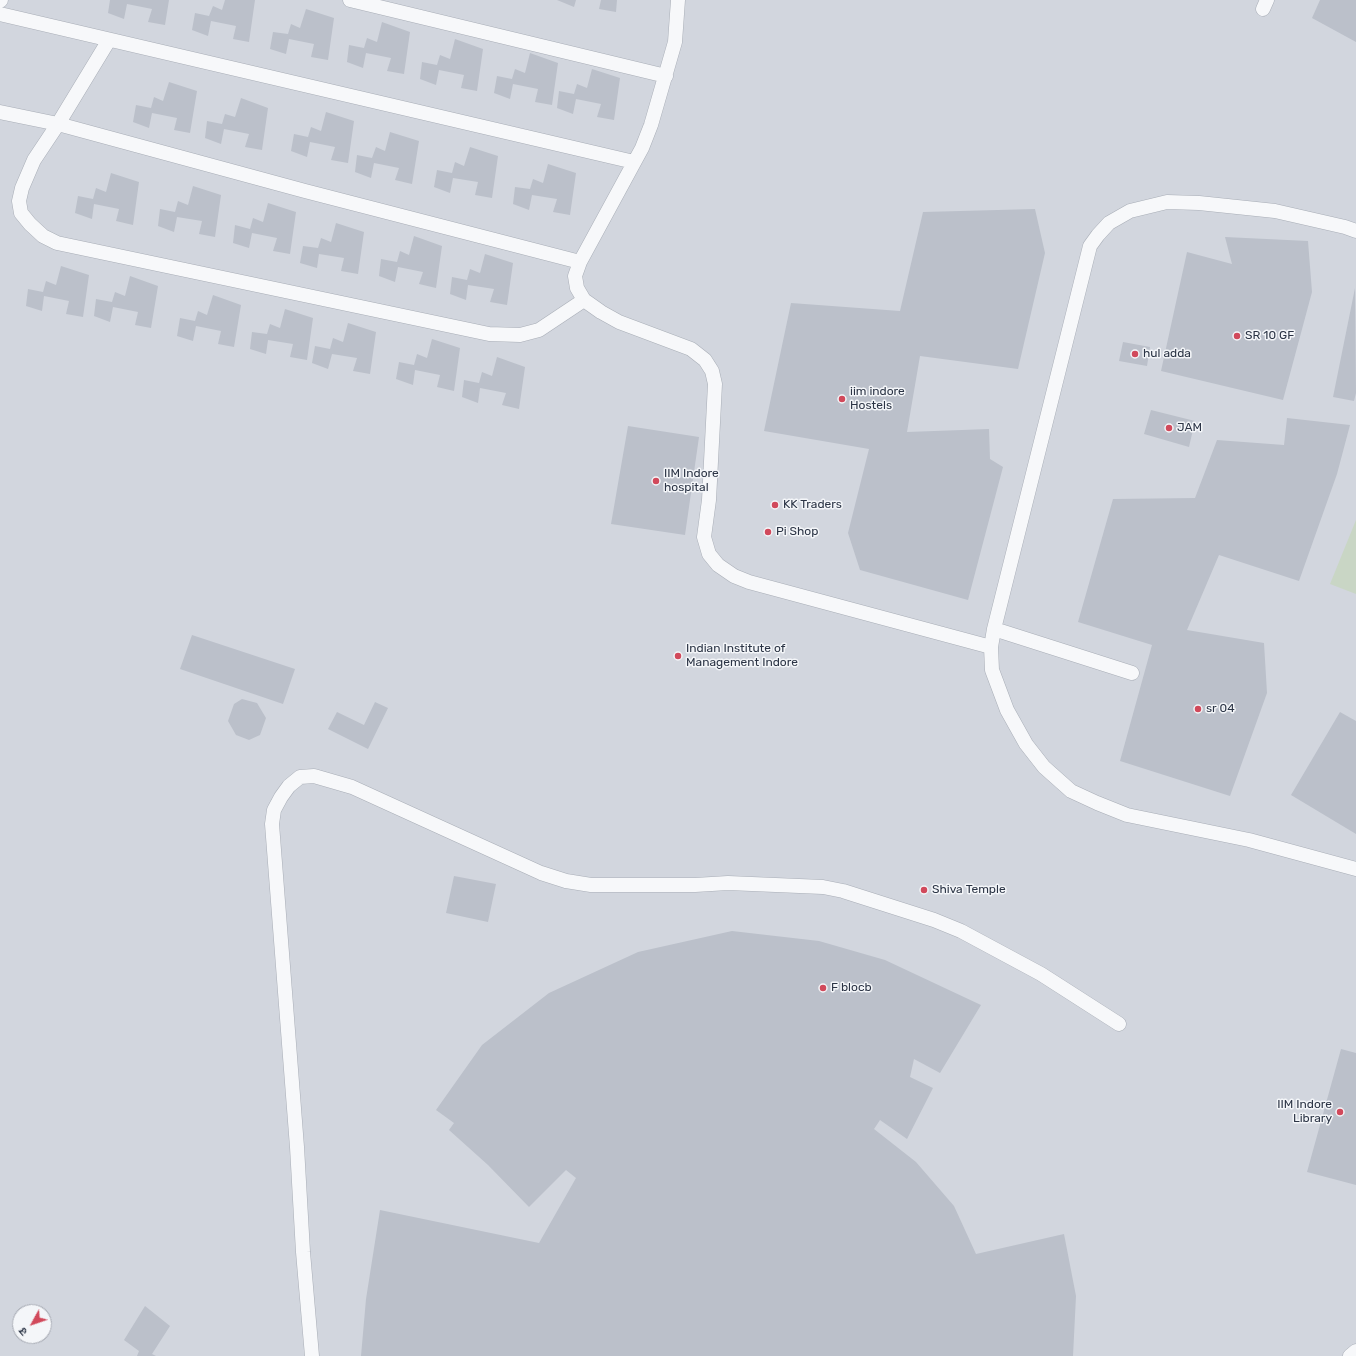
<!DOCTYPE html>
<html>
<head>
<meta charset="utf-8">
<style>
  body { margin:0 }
  #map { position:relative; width:1356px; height:1356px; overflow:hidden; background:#e4e7ec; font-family:Rubik,"Noto Sans Devanagari",sans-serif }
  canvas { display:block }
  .north { position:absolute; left:12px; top:1304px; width:40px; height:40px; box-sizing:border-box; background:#f4f6f9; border:1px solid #a4a8b1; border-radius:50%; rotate:230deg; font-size:11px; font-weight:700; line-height:16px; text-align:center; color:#2b3445 }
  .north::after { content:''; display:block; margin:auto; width:14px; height:18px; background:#d1495b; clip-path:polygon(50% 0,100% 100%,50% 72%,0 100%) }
</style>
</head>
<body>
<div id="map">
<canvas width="1356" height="1356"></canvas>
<div class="north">उ</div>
</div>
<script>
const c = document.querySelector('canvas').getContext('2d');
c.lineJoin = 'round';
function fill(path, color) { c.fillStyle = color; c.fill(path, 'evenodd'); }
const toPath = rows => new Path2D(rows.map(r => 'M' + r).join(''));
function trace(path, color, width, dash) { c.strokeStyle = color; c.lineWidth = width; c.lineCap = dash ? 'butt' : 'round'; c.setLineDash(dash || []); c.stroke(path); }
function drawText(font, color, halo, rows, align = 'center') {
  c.font = font + ' Rubik,sans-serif'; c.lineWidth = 3; c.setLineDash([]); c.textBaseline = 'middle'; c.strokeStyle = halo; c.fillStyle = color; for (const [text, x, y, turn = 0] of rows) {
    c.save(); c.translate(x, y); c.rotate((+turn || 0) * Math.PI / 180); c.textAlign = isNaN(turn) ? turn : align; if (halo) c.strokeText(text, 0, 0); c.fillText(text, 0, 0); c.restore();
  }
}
const built = toPath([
  [0,0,1356,0,1356,1356,0,1356],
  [20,1312,44,1312,44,1336,20,1336]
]);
const green = toPath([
  [1356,520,1356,594,1330,584]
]);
const building = toPath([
  [110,0,169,0,165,25,148,22,152,9,127,4,124,19,108,13],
  [225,0,255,0,249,42,233,39,236,26,211,21,208,36,192,30,195,13,209,16,213,6,222,10],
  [557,0,576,0,574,7],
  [601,0,617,0,616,12,599,9],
  [1320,0,1356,0,1356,42,1312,18],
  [306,9,334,18,328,60,311,57,314,44,289,39,286,54,270,49,273,32,288,34,291,24,300,28],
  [382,22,410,32,404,74,387,71,391,58,366,53,363,68,347,62,349,45,364,48,367,38,377,42],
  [455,39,483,49,477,91,461,88,464,75,439,70,436,85,420,79,422,62,437,65,440,55,450,59],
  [530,53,558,63,552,105,535,102,538,89,513,84,510,99,494,93,497,76,512,79,515,69,525,73],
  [592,69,620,78,614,120,597,117,601,104,576,99,573,114,557,108,559,91,574,94,577,84,587,88],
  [169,82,197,91,190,133,174,130,177,118,152,113,149,128,133,122,136,105,151,108,154,97,163,101],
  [241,98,268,108,262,150,245,147,249,134,224,129,221,144,205,138,207,121,222,124,225,114,235,117],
  [326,112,354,121,348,163,331,160,335,147,310,142,307,157,291,151,294,134,308,137,311,127,321,131],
  [390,132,419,141,412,184,395,180,399,168,374,163,371,178,355,172,357,155,372,158,376,147,385,151],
  [470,147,498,156,492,198,475,195,478,182,453,178,450,193,434,187,437,170,452,173,455,162,464,166],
  [548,164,576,173,570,215,553,212,557,199,532,195,529,210,513,204,515,187,530,189,533,179,543,183],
  [111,173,139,182,133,225,116,221,119,209,94,204,92,219,75,213,78,196,93,199,96,188,106,192],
  [193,186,221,195,215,237,199,234,202,221,177,217,174,232,158,226,160,209,175,212,178,201,188,205],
  [268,203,296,212,290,254,273,251,277,238,252,233,249,248,233,243,235,225,250,229,253,218,263,222],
  [1035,209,1045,253,1018,369,920,356,907,432,989,429,990,459,1003,467,968,600,860,570,848,533,869,449,764,431,791,303,900,311,923,212],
  [336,223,364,232,358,274,341,271,344,258,319,254,317,268,300,263,303,246,318,248,321,238,331,242],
  [414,236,442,246,436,288,419,284,423,272,398,267,395,282,379,276,381,259,397,262,400,251,409,255],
  [1225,237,1308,241,1312,292,1283,400,1161,371,1187,252,1232,264],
  [485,254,513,263,507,305,490,302,494,289,468,285,466,300,450,294,452,277,467,280,470,269,480,273],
  [61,266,89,275,83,317,66,314,69,301,44,296,42,311,26,306,28,289,43,292,46,281,56,285],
  [130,276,158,286,151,328,135,325,138,312,113,307,110,322,94,316,96,299,112,302,115,292,125,296],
  [1355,288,1356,393,1354,401,1333,397],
  [213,295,241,305,234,347,218,344,221,331,196,326,193,341,177,336,180,318,195,321,198,311,207,315],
  [285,309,313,318,307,360,290,357,293,344,268,340,266,354,250,349,252,332,267,334,270,324,280,328],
  [348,323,376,332,370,374,353,371,357,358,332,354,328,369,312,363,315,346,330,349,333,338,343,342],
  [432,339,460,348,454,391,437,387,440,375,415,370,413,385,396,379,399,362,414,365,417,354,427,358],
  [1123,342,1150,347,1147,366,1119,361],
  [497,357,525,367,519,409,502,405,506,393,480,388,478,403,462,397,464,380,479,383,482,372,492,376],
  [1151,410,1195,421,1189,447,1144,434],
  [1287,418,1350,425,1337,474,1299,581,1219,555,1187,630,1264,643,1267,693,1230,796,1120,761,1152,645,1078,622,1113,499,1195,498,1217,440,1284,445],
  [628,426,699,437,685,535,611,524],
  [192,635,295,669,283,704,180,669],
  [242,699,257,703,266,718,260,735,249,740,236,735,228,721,234,704],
  [375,702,388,708,368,749,328,729,337,712,364,725],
  [1340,712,1356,721,1356,834,1291,795],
  [454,876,496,884,488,922,446,913],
  [732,931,819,941,885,960,981,1005,940,1073,914,1059,910,1077,933,1088,907,1139,880,1120,874,1129,916,1162,954,1206,976,1254,1064,1234,1076,1296,1073,1356,361,1356,366,1299,380,1210,539,1243,576,1178,566,1170,529,1207,488,1165,449,1130,454,1123,436,1110,482,1045,549,993,638,952],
  [1341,1049,1356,1053,1356,1185,1307,1172],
  [145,1306,170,1326,152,1354,156,1356,137,1356,139,1351,124,1340]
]);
const lane = toPath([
  [350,0,666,76],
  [678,0,675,42,651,125,642,148,580,262,575,276,577,288,584,300,601,312,619,322,691,349,705,360,712,371,715,384,709,500,704,537,709,554,718,565,734,576,749,582,991,647],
  [0,1,1,0],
  [1263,9,1267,0],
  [0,14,634,162],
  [109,40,58,124,34,160,22,188,19,201,21,213,30,224,43,236,57,243,489,334,520,335,539,330,584,300],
  [0,112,58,124,305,191,580,262],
  [1356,231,1345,227,1275,211,1199,203,1167,202,1130,211,1109,223,1098,235,1090,246,994,629,991,647,992,670,1007,710,1026,744,1044,767,1071,791,1097,803,1127,815,1249,840,1356,869],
  [994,629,1132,673],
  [312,1356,303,1252,297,1147,272,824,274,810,281,797,289,786,300,777,314,776,352,787,541,873,566,881,591,885,695,885,728,883,823,887,843,891,934,920,961,931,1041,974,1119,1024],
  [1350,1356,1356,1351]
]);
const markers = [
  [1237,336,4,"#d1495b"],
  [1135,354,4,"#d1495b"],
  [842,399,4,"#d1495b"],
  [1169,428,4,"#d1495b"],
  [656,481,4,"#d1495b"],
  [775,505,4,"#d1495b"],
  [768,532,4,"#d1495b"],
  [678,656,4,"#d1495b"],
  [1198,709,4,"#d1495b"],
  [924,890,4,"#d1495b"],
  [823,988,4,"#d1495b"],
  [1340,1112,4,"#d1495b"]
];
const poiNames = [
  ["SR 10 GF",1245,336],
  ["hul adda",1143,354],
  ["iim indore",850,392],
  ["Hostels",850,406],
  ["JAM",1177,428],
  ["IIM Indore",664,474],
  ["hospital",664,488],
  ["KK Traders",783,505],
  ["Pi Shop",776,532],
  ["Indian Institute of",686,649],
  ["Management Indore",686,663],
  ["sr 04",1206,709],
  ["Shiva Temple",932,890],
  ["F blocb",831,988],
  ["IIM Indore",1332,1105,"right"],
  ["Library",1332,1119,"right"]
];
fill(built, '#d2d6de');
fill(green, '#c9d6c5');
fill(building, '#bbc0ca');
trace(lane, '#a9aeb7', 15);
trace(lane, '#f7f8fa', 14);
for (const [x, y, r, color] of markers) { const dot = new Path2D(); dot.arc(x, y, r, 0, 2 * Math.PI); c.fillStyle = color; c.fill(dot); trace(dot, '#f4f6f9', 1.5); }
drawText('12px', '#2b3445', '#f4f6f9', poiNames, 'left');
</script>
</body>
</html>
